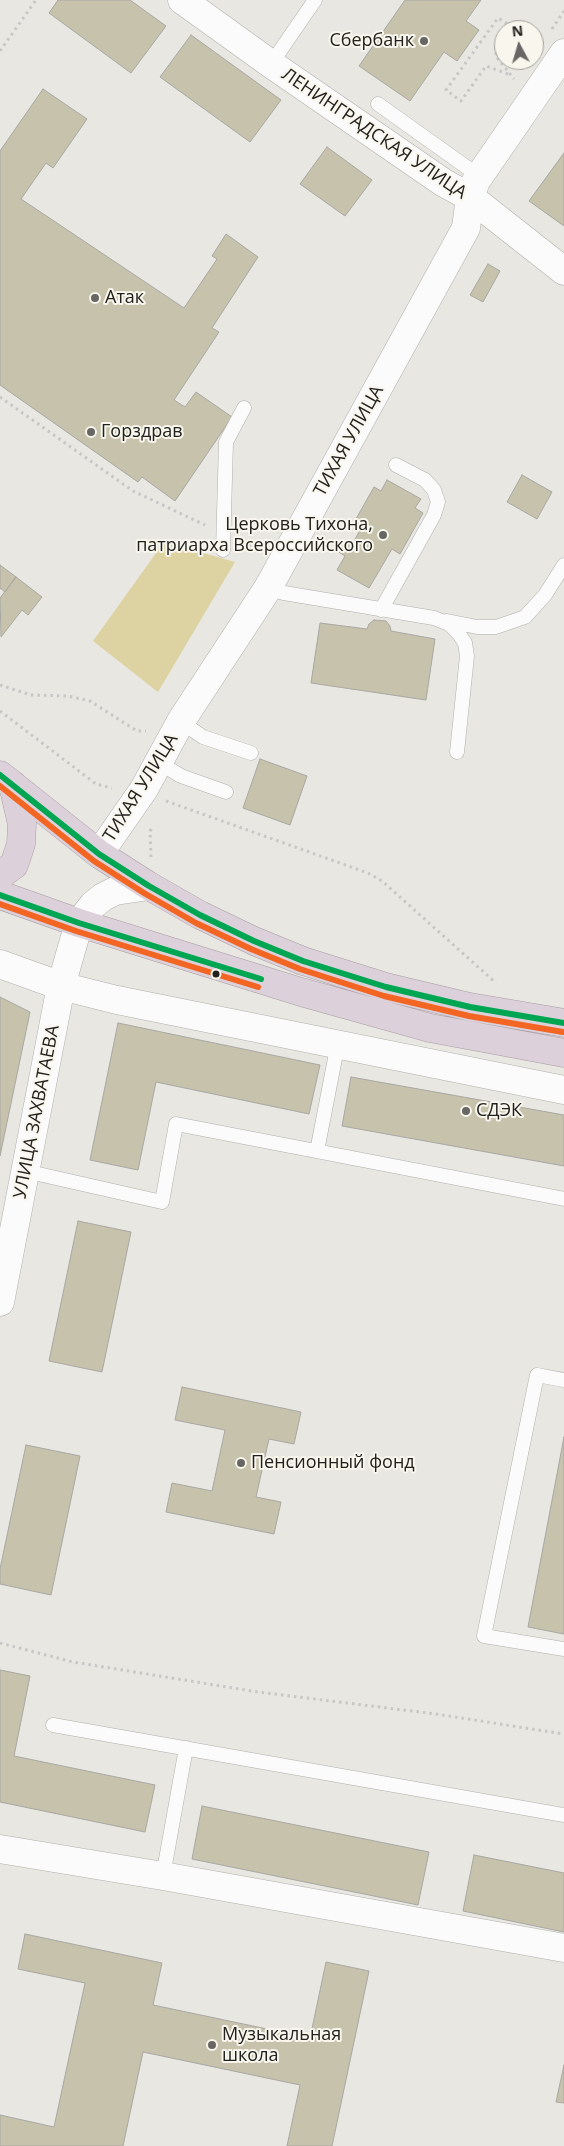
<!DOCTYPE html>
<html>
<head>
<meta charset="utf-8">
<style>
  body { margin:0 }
  #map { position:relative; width:564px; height:2146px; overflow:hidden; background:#e8e7e2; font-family:"Open Sans",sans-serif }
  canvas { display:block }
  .north { position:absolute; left:494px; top:20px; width:50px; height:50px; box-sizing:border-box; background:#f8f6ed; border:1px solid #a2a19a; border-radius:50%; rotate:354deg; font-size:14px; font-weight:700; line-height:20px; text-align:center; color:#22211e }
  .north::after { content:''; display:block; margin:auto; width:18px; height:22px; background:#676663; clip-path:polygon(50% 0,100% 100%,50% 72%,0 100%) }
</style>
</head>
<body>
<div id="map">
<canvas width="564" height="2146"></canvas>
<div class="north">N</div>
</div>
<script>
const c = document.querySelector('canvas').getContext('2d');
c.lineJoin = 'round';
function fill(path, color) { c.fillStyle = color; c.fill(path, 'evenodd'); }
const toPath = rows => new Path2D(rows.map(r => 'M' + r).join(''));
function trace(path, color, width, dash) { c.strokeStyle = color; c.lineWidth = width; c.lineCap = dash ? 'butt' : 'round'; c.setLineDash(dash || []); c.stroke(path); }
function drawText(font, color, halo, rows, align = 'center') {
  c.font = font + ' "Open Sans",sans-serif'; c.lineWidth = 4; c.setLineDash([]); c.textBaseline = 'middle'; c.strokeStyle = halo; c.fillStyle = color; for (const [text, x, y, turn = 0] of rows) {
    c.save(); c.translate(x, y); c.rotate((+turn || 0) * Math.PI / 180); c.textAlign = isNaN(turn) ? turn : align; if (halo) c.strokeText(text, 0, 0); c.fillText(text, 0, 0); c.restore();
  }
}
const green = toPath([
  [164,542,235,562,158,692,93,641]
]);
const building = toPath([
  [58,0,130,0,166,26,131,73,49,13,58,0],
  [405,0,481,0,466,21,479,30,457,61,444,52,410,101,359,66,405,0],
  [191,35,281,100,250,142,160,77,191,35],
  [43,89,87,119,53,168,46,163,21,199,184,308,217,259,212,256,226,234,258,257,212,328,219,332,174,400,185,407,196,392,232,417,175,501,142,477,138,482,0,385,0,151,43,89],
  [327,147,372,180,345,216,300,184,327,147],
  [564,153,564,226,529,201,564,153],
  [488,264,500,271,483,302,470,295,488,264],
  [522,475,552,492,537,519,507,502,522,475],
  [387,480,421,499,415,508,423,513,400,554,392,549,369,588,337,570,345,556,337,551,344,540,352,545,360,530,352,526,374,487,381,491,387,480],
  [0,565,16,577,5,592,0,588,0,565],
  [16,577,42,597,28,615,22,610,1,637,0,598,16,577],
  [374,620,386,621,390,626,391,631,435,639,426,700,311,683,320,623,367,629,369,624,374,620],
  [260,759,307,776,290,825,243,808,260,759],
  [0,997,30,1012,0,1156,0,997],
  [118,1023,320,1065,309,1114,156,1082,138,1170,90,1160,118,1023],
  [351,1077,564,1115,564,1166,342,1126,351,1077],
  [78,1221,131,1232,102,1372,49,1361,78,1221],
  [182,1387,301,1412,294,1444,269,1439,256,1497,281,1502,274,1534,166,1512,172,1483,212,1491,225,1430,175,1420,182,1387],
  [564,1437,564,1634,528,1627,564,1437],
  [26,1445,80,1456,51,1595,0,1584,0,1569,26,1445],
  [0,1670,30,1676,14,1756,155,1785,145,1832,0,1802,0,1670],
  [202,1806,429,1852,418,1905,192,1859,202,1806],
  [474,1855,564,1873,564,1932,463,1911,474,1855],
  [25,1934,162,1963,153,2005,310,2038,326,1962,369,1971,332,2146,287,2146,300,2085,143,2052,123,2146,0,2146,0,2115,54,2127,85,1983,18,1969,25,1934],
  [564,2065,564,2103,556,2102,564,2065]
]);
const path = toPath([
  [552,29,564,11],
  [504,42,495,55,514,79],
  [0,51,36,0],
  [508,74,486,66,461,101,446,90,498,18,514,28,512,30],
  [0,397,133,491,205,525],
  [243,542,256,548,260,547],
  [0,685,31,695,68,696,90,701,137,731,146,731],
  [0,711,96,784,112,788],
  [166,801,368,873,382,881,496,983],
  [151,857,150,831,153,827],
  [0,1643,73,1662,258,1692,436,1714,564,1734]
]);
const lane = toPath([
  [271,64,315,0],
  [378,104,479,176],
  [223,550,226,442,244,408],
  [268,588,284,593,434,618,449,624,459,634,465,643,467,656,457,752],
  [381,610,434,515,438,502,434,490,425,480,396,465],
  [447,621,477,627,496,627,525,617,545,595,564,565],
  [181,722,203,737,251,753],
  [158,762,181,776,226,792],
  [317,1151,338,1043],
  [25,1171,162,1202,176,1124,564,1199],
  [564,1380,537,1375,484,1636,564,1649],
  [53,1725,564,1815],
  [163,1876,186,1748]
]);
const street = toPath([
  [182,0,271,64,444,183,470,197,564,271],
  [99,854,144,789,181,721,268,588,466,228,470,197,476,181,564,53],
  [0,964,61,986,117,1000,564,1090],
  [0,1302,61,986,79,923,93,905,103,897,115,891,149,886],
  [0,1849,163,1876,564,1948]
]);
const highway = toPath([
  [0,775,99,854,149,886,200,915,254,941,303,961,386,987,470,1007,564,1023],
  [0,875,14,865,21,844,22,824,13,785],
  [0,895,79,923,301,992,430,1028,564,1053]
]);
const bus1 = toPath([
  [0,775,99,854,149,886,200,915,254,941,303,961,386,987,470,1007,564,1023],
  [0,895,79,923,261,979]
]);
const bus2 = toPath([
  [0,786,94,861,144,893,196,923,251,949,300,969,384,996,469,1016,563,1032],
  [0,904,76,931,258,987]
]);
const markers = [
  [424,41,5,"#676663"],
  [95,298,5,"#676663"],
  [91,432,5,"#676663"],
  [383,535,5,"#676663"],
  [216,974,4.5,"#22211e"],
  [466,1111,5,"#676663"],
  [241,1463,5,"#676663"],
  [212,2045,5,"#676663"]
];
const poiNames = [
  ["Сбербанк",414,41,"right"],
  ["Атак",105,298],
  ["Горздрав",101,432],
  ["Церковь Тихона,",373,525,"right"],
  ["патриарха Всероссийского",373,546,"right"],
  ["СДЭК",476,1111],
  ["Пенсионный фонд",251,1463],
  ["Музыкальная",222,2035],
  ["школа",222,2056]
];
const streetNames = [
  ["ЛЕНИНГРАДСКАЯ УЛИЦА",374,134,34],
  ["ТИХАЯ УЛИЦА",349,441,-61],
  ["ТИХАЯ УЛИЦА",141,788,-58],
  ["УЛИЦА ЗАХВАТАЕВА",37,1112,-79]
];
fill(green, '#ddd2a2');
fill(building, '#c7c2ac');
trace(building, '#a8a7a3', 1);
trace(lane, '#afafab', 15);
trace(street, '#afafab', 29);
trace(highway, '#a99ca4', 29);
trace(path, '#c8c7c6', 3, [2.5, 4]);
trace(lane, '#fcfbfb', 14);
trace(street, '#fcfbfb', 28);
trace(highway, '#dcd0da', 28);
trace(bus1, '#00a651', 6);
trace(bus2, '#f26522', 6);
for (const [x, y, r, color] of markers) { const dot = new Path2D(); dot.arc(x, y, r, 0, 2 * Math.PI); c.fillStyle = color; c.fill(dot); trace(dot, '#f8f6ed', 2); }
drawText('18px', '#22211e', '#f8f6ed', poiNames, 'left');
drawText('18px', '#22211e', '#f8f6ed', streetNames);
</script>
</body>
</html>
